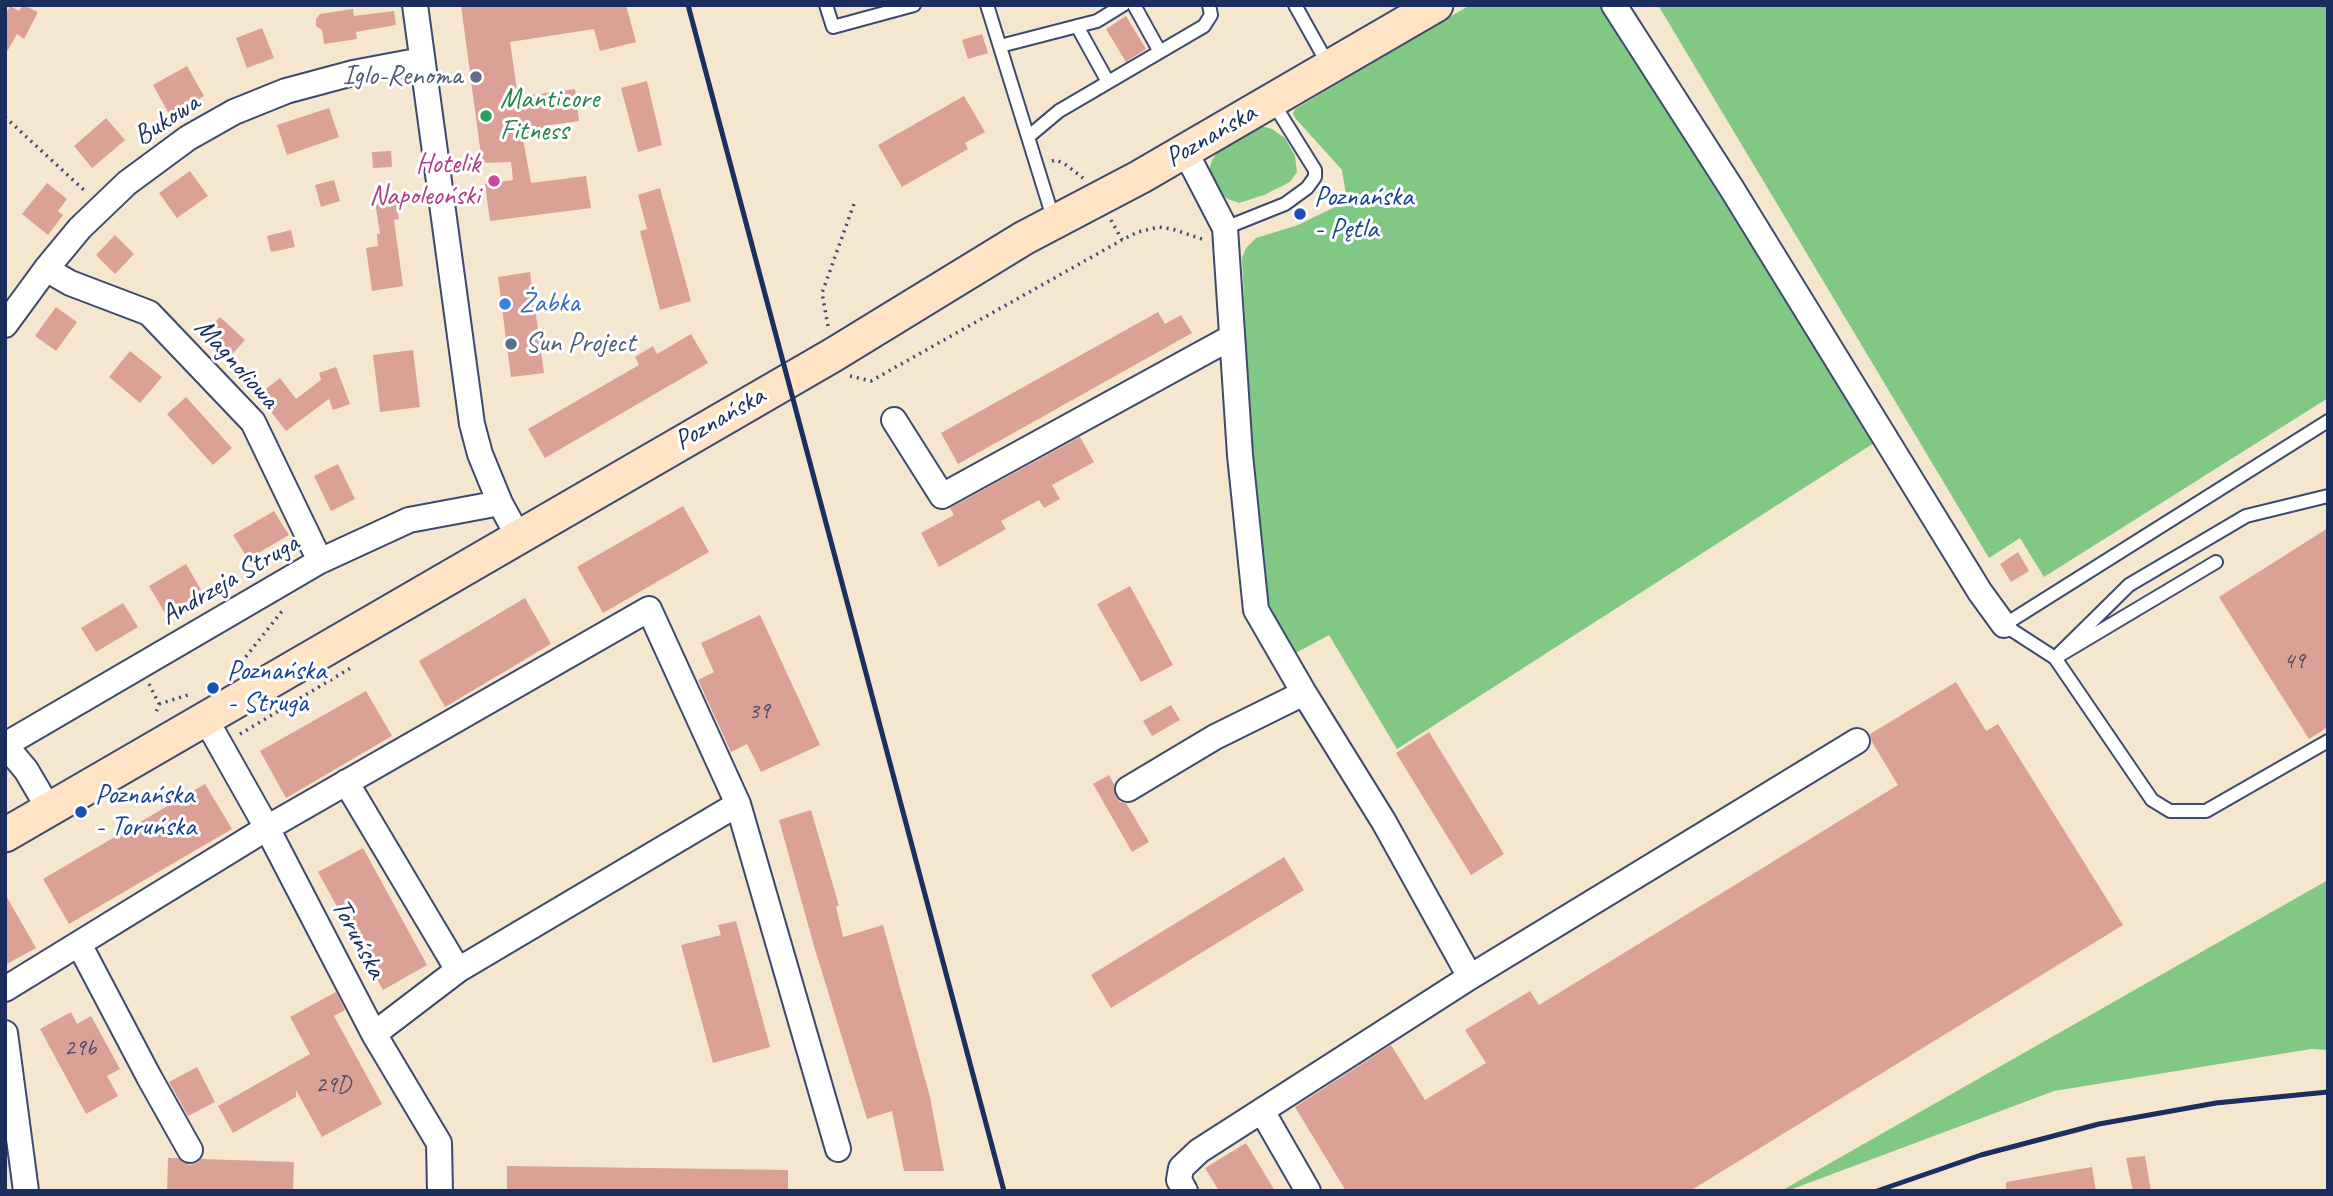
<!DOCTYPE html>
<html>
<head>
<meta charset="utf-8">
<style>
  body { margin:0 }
  #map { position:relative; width:2333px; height:1196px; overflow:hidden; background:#f5e6d0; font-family:Caveat,sans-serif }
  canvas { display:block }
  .frame { position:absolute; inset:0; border:7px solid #1b2f5e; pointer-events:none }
</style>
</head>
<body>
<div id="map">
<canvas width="2333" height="1196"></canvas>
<div class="frame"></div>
</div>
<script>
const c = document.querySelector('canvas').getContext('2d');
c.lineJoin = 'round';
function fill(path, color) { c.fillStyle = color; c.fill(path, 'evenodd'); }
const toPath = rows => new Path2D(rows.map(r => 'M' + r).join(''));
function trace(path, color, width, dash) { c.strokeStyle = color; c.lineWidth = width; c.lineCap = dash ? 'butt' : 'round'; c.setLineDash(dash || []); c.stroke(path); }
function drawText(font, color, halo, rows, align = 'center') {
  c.font = font + ' Caveat,sans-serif'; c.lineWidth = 6; c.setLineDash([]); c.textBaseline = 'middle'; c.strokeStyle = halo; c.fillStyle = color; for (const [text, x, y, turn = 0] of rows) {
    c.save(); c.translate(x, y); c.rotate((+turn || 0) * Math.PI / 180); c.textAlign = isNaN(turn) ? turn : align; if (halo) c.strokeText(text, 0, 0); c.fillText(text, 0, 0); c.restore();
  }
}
const green = toPath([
  [1470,5,1602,5,1874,443,1397,749,1329,635,1294,654,1274,620,1264,594,1263,551,1251,449,1242,258,1246,248,1256,238,1298,225,1339,205,1346,195,1342,170,1296,119,1293,114,1295,109],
  [1658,5,2328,5,2328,398,2044,577,2020,538,1989,558],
  [1261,126,1272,129,1285,138,1295,156,1297,172,1290,182,1264,195,1239,203,1228,199,1218,192,1210,180,1209,170,1212,160,1220,148],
  [2328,880,2328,1050,2311,1049,2054,1091,1787,1191,1781,1191]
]);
const building = toPath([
  [23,5,38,12,24,39,17,34,5,55,5,16,10,6,19,11],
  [461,5,626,5,636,42,600,51,594,29,510,42,518,97,575,89,579,121,544,126,545,136,523,139,531,183,586,176,591,208,490,221,485,184,513,180,511,162,482,163],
  [353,9,354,16,394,11,396,25,356,32,357,39,324,44,322,30,316,26,316,19,320,14],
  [1126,16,1146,49,1126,62,1106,29],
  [262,28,274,58,247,68,236,38],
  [982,34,988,53,968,59,962,40],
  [187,66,204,96,170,116,153,85],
  [647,81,662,145,638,152,621,88],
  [964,96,985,132,965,143,968,149,902,187,878,145],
  [329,108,339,137,287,155,277,125],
  [106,118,125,140,92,168,74,146],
  [391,151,392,167,373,168,372,152],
  [190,171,208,196,177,218,159,193],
  [334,180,340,201,321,207,315,185],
  [47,183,67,199,58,211,63,215,48,235,22,214],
  [660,188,691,301,660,310,640,231,647,229,638,195],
  [395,199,399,219,394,220,403,286,372,291,366,248,378,246,377,234,380,234,375,202],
  [291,230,295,247,271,252,267,236],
  [115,235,134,254,115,274,96,255],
  [530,272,544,373,511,377,498,277],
  [56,307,77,322,56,351,35,336],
  [1158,312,1165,324,1181,315,1192,333,958,464,941,433],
  [220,317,245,340,227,360,201,337],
  [691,334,708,363,545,458,528,429,639,365,635,357,653,346,657,354],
  [413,350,420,407,380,412,373,355],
  [130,351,162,377,140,403,109,377],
  [336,367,350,404,333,410,329,399,286,431,258,395,280,378,296,399,321,380,319,373],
  [186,397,232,448,213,465,167,414],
  [1080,437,1094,462,1052,485,1060,499,1044,508,1039,500,1001,521,1006,529,939,567,921,533,954,515,950,508],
  [338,464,355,499,331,511,314,476],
  [683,506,709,552,603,613,577,567],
  [274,511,289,535,248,559,233,535],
  [2328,528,2328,727,2309,739,2219,597],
  [2018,552,2029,571,2011,582,2000,564],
  [186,564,203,593,166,615,149,586],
  [1130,586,1173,665,1141,682,1097,604],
  [525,598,551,644,445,707,419,661],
  [123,603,138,627,96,652,81,628],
  [760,615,820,745,761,772,747,744,731,752,698,680,714,672,701,643],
  [1956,682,1986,731,1998,724,2123,925,1690,1191,1346,1191,1295,1107,1391,1045,1425,1100,1486,1063,1465,1030,1530,991,1539,1005,1898,785,1872,742,1870,734],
  [366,691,392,736,286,798,260,751],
  [1171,705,1180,720,1152,736,1143,721],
  [1429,732,1504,854,1471,875,1396,753],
  [1109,775,1114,784,1115,796,1120,802,1126,803,1149,842,1132,852,1093,784],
  [205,784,232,829,69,924,43,879],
  [811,810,839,906,836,906,843,937,883,925,930,1097,944,1171,904,1171,892,1111,867,1119,814,946,779,820],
  [363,848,427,965,383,990,318,872],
  [1284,857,1304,890,1111,1008,1091,975],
  [5,894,36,948,5,965],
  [736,921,770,1047,713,1063,681,945,721,935,718,925],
  [336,992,345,1010,334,1016,382,1104,322,1137,296,1090,296,1097,233,1133,218,1106,310,1054,290,1017],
  [71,1012,77,1024,91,1016,120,1069,107,1076,118,1096,86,1114,40,1029],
  [197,1067,215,1102,188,1116,169,1082],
  [1246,1143,1275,1191,1219,1191,1205,1168],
  [2145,1156,2151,1191,2133,1191,2126,1158],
  [168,1158,178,1158,189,1165,197,1163,201,1159,294,1162,293,1191,167,1191],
  [507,1166,788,1170,788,1191,507,1191],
  [2092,1167,2096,1191,2006,1191,2006,1182]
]);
const path = toPath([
  [5,117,86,192],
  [1052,161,1056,160,1065,164,1083,178],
  [1111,220,1122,240,1138,232,1159,227,1172,229,1202,239],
  [828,326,822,293,855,201],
  [850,376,871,381,1122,240],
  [237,668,282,611],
  [149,684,159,704,155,715],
  [159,704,191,694],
  [240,734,354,666]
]);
const service = toPath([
  [826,5,833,27,914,5],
  [987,5,1054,221],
  [1134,5,1160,52],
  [1295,5,1329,66],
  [1077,26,1108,82],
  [1000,46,1097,21,1123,5],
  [1028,137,1059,111,1204,26,1211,15,1209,5],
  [1225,228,1285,204,1307,188,1315,177,1315,170,1272,101],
  [2328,496,2246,516,2129,585,2055,658,2152,800,2170,811,2206,811,2328,741],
  [2216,562,2055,658,2004,625,2328,421]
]);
const minor = toPath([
  [415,5,472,424,480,454,500,503],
  [1614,5,1732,189,1980,592,2004,625],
  [1185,151,1225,228,1240,455,1256,610,1304,693,1384,822,1470,977,1857,741],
  [46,269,70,283,149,313,253,422,320,561],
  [5,325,46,269,80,228,127,183,188,138,234,112,286,91,353,73,422,60],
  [894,420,942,496,1232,337],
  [205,718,267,828,374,1034,439,1143,440,1191],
  [5,745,320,561,409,520,500,503,518,536],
  [5,745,26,770,49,809],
  [346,782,458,970],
  [1128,789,1215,737,1304,693],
  [79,944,149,1077,190,1150],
  [5,989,267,828,649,609,738,804,838,1149],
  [5,1033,26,1191],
  [374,1034,458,970,738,804],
  [1262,1111,1308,1191],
  [1185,1191,1179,1180,1181,1168,1199,1151,1470,977]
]);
const secondary = toPath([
  [5,835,833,355,1024,238,1140,177,1436,5]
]);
const rail = toPath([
  [688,5,1004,1191],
  [1877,1191,1981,1155,2099,1124,2216,1103,2328,1092]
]);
const markers = [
  [476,77,7,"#5c6f8a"],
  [486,116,7,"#2e9e5b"],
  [494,181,7,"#d1479c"],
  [1300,214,7,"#1a4fb4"],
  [505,304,7,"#3f7fe0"],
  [511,344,7,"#5c6f8a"],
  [213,688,7,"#1a4fb4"],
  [81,812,7,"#1a4fb4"]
];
const numberNames = [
  ["49",2294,662],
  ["39",759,712],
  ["29b",80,1049],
  ["29D",333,1086]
];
const serviceNames = [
  ["Iglo-Renoma",462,77],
  ["Sun Project",525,344,"left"]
];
const leisureNames = [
  ["Manticore",500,100],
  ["Fitness",500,132]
];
const streetNames = [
  ["Bukowa",167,120,-33],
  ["Poznańska",1211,136,-30],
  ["Magnoliowa",236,364,48],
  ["Poznańska",720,419,-30],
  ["Andrzeja Struga",230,580,-30],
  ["Toruńska",358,939,62]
];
const hotelNames = [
  ["Hotelik",480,165],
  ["Napoleoński",480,197]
];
const transitNames = [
  ["Poznańska",1314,198],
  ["- Pętla",1314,230],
  ["Poznańska",227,672],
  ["- Struga",227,704],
  ["Poznańska",95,796],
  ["- Toruńska",95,828]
];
const shopNames = [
  ["Żabka",519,304]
];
fill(green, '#80c884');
fill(building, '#dba196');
trace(service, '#3c4a6f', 16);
trace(minor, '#3c4a6f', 28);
trace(secondary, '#3c4a6f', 37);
trace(path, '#3c4a6f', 3.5, [2, 5]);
trace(service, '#fff', 12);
trace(minor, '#fff', 24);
trace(secondary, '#fee4c5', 33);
trace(rail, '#1b2f5e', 5);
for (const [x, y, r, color] of markers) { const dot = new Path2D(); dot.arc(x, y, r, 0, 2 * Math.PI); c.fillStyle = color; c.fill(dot); trace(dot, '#fff', 2.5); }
drawText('24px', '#4b4c6c', null, numberNames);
drawText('28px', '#4e5e75', '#fff', serviceNames, 'right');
drawText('28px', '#27864d', '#fff', leisureNames, 'left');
drawText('28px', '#1b2f5e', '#fff', streetNames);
drawText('28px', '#b23c85', '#fff', hotelNames, 'right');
drawText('28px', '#164399', '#fff', transitNames, 'left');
drawText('28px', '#366cbe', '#fff', shopNames, 'left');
</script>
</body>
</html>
